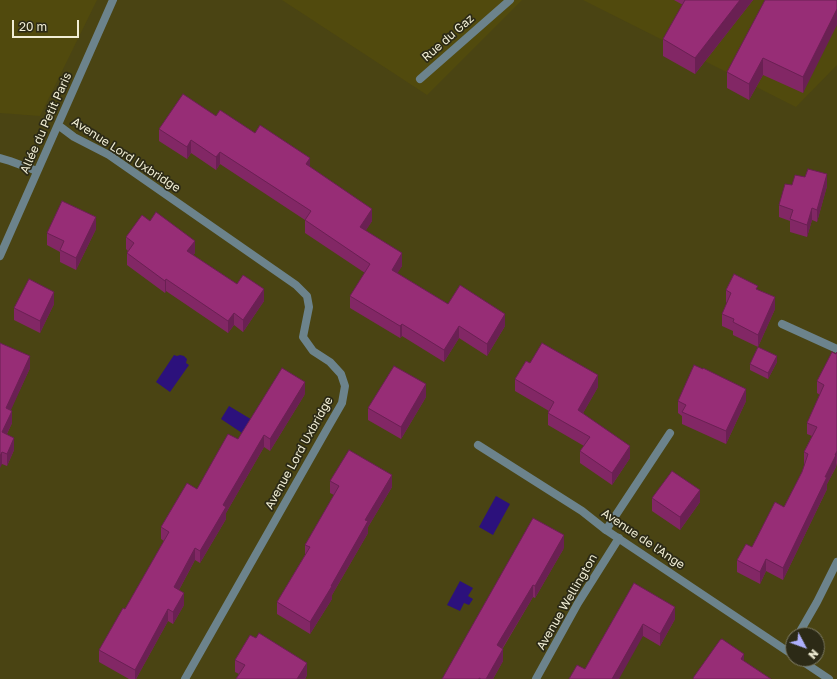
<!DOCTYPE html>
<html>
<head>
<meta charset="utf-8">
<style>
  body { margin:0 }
  #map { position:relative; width:837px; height:679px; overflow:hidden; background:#4a4413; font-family:"Golos Text",sans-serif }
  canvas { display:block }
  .north { position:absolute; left:785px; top:627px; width:40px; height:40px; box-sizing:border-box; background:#2c2a16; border:1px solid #7b7862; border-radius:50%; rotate:131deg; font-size:11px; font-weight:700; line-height:16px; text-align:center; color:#f1eed5 }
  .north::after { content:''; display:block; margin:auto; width:14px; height:18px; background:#adaffb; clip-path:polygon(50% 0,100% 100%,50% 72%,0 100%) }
  .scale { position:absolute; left:12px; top:20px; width:67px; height:18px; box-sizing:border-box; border:2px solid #f1eed5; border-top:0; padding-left:5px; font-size:12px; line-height:14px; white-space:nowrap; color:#f1eed5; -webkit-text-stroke:3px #2c2a16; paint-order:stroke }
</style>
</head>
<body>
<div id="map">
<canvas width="837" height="679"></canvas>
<div class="north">N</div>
<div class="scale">20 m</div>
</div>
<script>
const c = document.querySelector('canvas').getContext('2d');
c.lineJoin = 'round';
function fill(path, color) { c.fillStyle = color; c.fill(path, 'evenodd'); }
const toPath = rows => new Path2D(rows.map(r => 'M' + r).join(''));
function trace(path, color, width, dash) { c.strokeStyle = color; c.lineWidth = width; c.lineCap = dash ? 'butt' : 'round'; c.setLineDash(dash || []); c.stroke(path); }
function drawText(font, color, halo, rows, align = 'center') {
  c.font = font + ' "Golos Text",sans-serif'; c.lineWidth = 3.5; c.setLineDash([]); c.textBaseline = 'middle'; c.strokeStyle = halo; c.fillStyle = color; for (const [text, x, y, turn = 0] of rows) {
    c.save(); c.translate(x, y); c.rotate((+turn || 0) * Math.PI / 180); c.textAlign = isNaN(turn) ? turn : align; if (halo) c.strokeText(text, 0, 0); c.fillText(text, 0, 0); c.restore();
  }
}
const built = toPath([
  [0,0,97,0,40,116,0,113],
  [282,0,522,0,427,95],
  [583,0,837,0,837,65,796,107]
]);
const water = toPath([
  [174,355,177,356,180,355,184,356,187,359,186,363,189,365,170,392,156,382],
  [229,406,254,421,245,435,221,419],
  [496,496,510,504,493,535,479,527],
  [460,581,473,588,468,596,473,599,469,605,464,603,460,611,447,605]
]);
const service = toPath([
  [782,324,837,349],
  [606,530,670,433]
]);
const minor = toPath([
  [420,79,510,0],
  [58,125,74,137,109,155,296,285,307,296,309,307,303,337,313,351,330,362,341,374,345,386,342,403,327,429,185,679],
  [0,158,10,161,37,171],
  [0,256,113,0],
  [478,445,582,511,606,530,793,655],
  [798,635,817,602,837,562],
  [799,659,829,679],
  [536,679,578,603,619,538]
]);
const wall = toPath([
  [674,0,753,0,695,74,663,56,663,39,683,5],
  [837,0,803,93,763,75,749,100,727,88,727,72],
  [216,116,255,133,310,167,372,221,365,231,402,266,397,273,448,304,505,326,487,356,459,338,444,362,402,336,400,338,350,308,350,296,365,273,305,233,305,220,220,164,216,170,191,153,187,159,159,141,159,129],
  [792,185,827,186,817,222,812,220,807,237,790,232,790,221,779,217,779,205],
  [96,229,76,270,60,262,60,252,47,245,47,233],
  [126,237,195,253,193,255,237,284,264,301,243,332,234,325,228,333,166,291,165,293,127,265,127,253,128,251,126,249],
  [726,290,758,290,775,309,758,347,733,335,733,331,722,326,722,314,727,303,726,302],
  [54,304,40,333,14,320,14,308],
  [0,343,30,368,10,411,12,423,7,434,14,450,7,466,2,464],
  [837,352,837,463,836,467,827,484,827,489,783,580,766,571,760,584,737,572,737,560,752,547,784,507,802,472,805,464,804,464,804,452,812,436,807,434,807,423,820,395,817,393,817,381],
  [777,362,768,379,750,370,750,364],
  [530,363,598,387,583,413,630,458,612,485,580,463,580,451,584,446,548,425,548,413,549,411,515,391,515,379],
  [305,394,270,451,264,447,226,513,226,519,200,563,195,560,179,590,184,605,173,624,168,621,136,679,129,679,99,662,99,650,125,609,164,541,161,539,161,527,197,489,238,439],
  [426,397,401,439,368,420,368,408],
  [678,401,746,401,726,444,682,424,682,416,678,413],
  [330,481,392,487,368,527,368,533,332,595,332,599,310,634,277,614,277,602,305,555,305,545,334,495,330,493],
  [652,498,700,502,680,530,652,511],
  [564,548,535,598,533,597,503,648,503,661,493,679,442,679],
  [634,583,675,619,660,646,643,636,569,679,585,669],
  [235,660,307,675,305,679,236,679,239,674,235,672]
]);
const shadedWall = toPath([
  [740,0,753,0,695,74,695,58],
  [837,9,837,25,803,93,803,77],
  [763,58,763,75,749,100,749,84],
  [191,140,191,153,187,159,187,147],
  [220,152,220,164,216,170,216,157],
  [310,158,310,170,306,164],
  [827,174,827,186,817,222,817,210],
  [812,208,812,220,807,237,807,225],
  [372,209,372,221,360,240,360,227],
  [96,217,96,229,76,270,76,258],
  [195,241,195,253,187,263,187,251],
  [402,253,402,266,392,282,392,270],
  [166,279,166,291,165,293,165,281],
  [264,289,264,301,243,332,243,320],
  [54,292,54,304,40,333,40,321],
  [775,297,775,309,758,347,758,335],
  [234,313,234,325,228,333,228,321],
  [505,314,505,326,487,356,487,344],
  [402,324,402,336,400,338,400,326],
  [459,326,459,338,444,362,444,350],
  [30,356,30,368,6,421,6,408],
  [777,356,777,362,768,379,768,373],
  [598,375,598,387,578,422,578,410],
  [305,382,305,394,270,451,270,439],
  [426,384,426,397,401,439,401,427],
  [746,389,746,401,726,444,726,431],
  [12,411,12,423,2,444,2,432],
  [264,435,264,447,226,513,226,519,200,563,200,551,223,505],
  [14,438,14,450,7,466,7,454],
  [630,446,630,458,612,485,612,473],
  [837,451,836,467,827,484,827,489,783,580,783,568],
  [2,452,2,464,0,468,0,456],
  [392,475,392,487,368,527,368,533,332,595,332,599,310,634,310,622,331,586,365,520],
  [700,490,700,502,680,530,680,517],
  [564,535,564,548,535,598,535,586],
  [195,548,195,560,174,599,174,587],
  [766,559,766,571,760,584,760,572],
  [533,585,533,597,497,657,497,645],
  [184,593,184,605,173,624,173,612],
  [675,607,675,619,660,646,660,634],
  [168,609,168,621,136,679,135,679,135,670],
  [643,624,643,636,619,679,612,679],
  [503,649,503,661,493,679,486,679],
  [744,654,744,666,741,659],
  [307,663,307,675,305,679,297,679]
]);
const building = toPath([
  [685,0,740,0,695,58,663,39,685,0],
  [765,0,837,0,837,9,803,77,763,58,749,84,727,72,765,0],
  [183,94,216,116,220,110,255,133,260,125,310,158,306,164,372,209,360,227,402,253,392,270,448,304,460,285,505,314,487,344,459,326,444,350,402,324,400,326,350,296,370,264,305,220,311,211,220,152,216,157,191,140,187,147,159,129,183,94],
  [808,169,827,174,817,210,812,208,807,225,790,219,793,210,779,205,785,184,792,185,795,175,805,177,808,169],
  [62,201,96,217,76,258,60,250,64,241,47,233,62,201],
  [156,212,195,241,187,251,237,284,243,275,264,289,243,320,234,313,228,321,166,279,165,281,127,253,134,243,126,237,142,215,150,221,156,212],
  [734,274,758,286,756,289,775,297,758,335,733,322,734,319,722,314,731,293,726,290,734,274],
  [29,279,54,292,40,321,14,308,29,279],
  [0,343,30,356,6,408,12,411,2,432,14,438,7,454,2,452,0,456,0,343],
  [542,343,598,375,578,410,630,446,612,473,580,451,590,437,548,413,554,402,515,379,526,361,530,363,542,343],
  [758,347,777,356,768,373,750,364,758,347],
  [832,352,836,354,837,352,837,451,835,455,836,455,825,477,827,477,783,568,766,559,760,572,737,560,746,544,752,547,775,502,784,507,802,472,808,454,804,452,817,427,807,423,824,385,817,381,832,352],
  [694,365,703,369,703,368,746,389,726,431,682,412,686,405,678,401,694,365],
  [394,366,426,384,401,427,368,408,394,366],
  [282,368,305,382,270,439,264,435,223,505,226,507,200,551,195,548,174,587,184,593,173,612,168,609,135,670,99,650,123,608,125,609,169,532,161,527,187,483,197,489,228,434,238,439,282,368],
  [349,450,392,475,365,520,368,521,331,586,332,586,310,622,277,602,310,547,305,545,339,486,330,481,349,450],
  [672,471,700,490,680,517,652,498,672,471],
  [533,518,564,535,535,586,533,585,497,645,503,649,486,679,481,679,479,678,479,679,442,679,533,518],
  [634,583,675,607,660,634,643,624,612,679,569,679,577,665,585,669,634,583],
  [259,633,307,663,297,679,236,679,245,665,235,660,250,635,256,638,259,633],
  [722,639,744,654,741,659,771,679,694,679,693,678,720,640,722,639]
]);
const streetNames = [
  ["Rue du Gaz",448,38,-41],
  ["Allée du Petit Paris",46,123,-66],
  ["Avenue Lord Uxbridge",126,155,33],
  ["Avenue Lord Uxbridge",299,453,-61],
  ["Avenue de l'Ange",643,539,34],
  ["Avenue Wellington",567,602,-60]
];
fill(built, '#514a0d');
fill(water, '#2c117c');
trace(service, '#6c838c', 8);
trace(minor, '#6c838c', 8);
fill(wall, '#822765');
fill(shadedWall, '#6a2053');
fill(building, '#972d76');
trace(building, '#6a2053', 1);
drawText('12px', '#f1eed5', '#2c2a16', streetNames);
</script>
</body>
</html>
